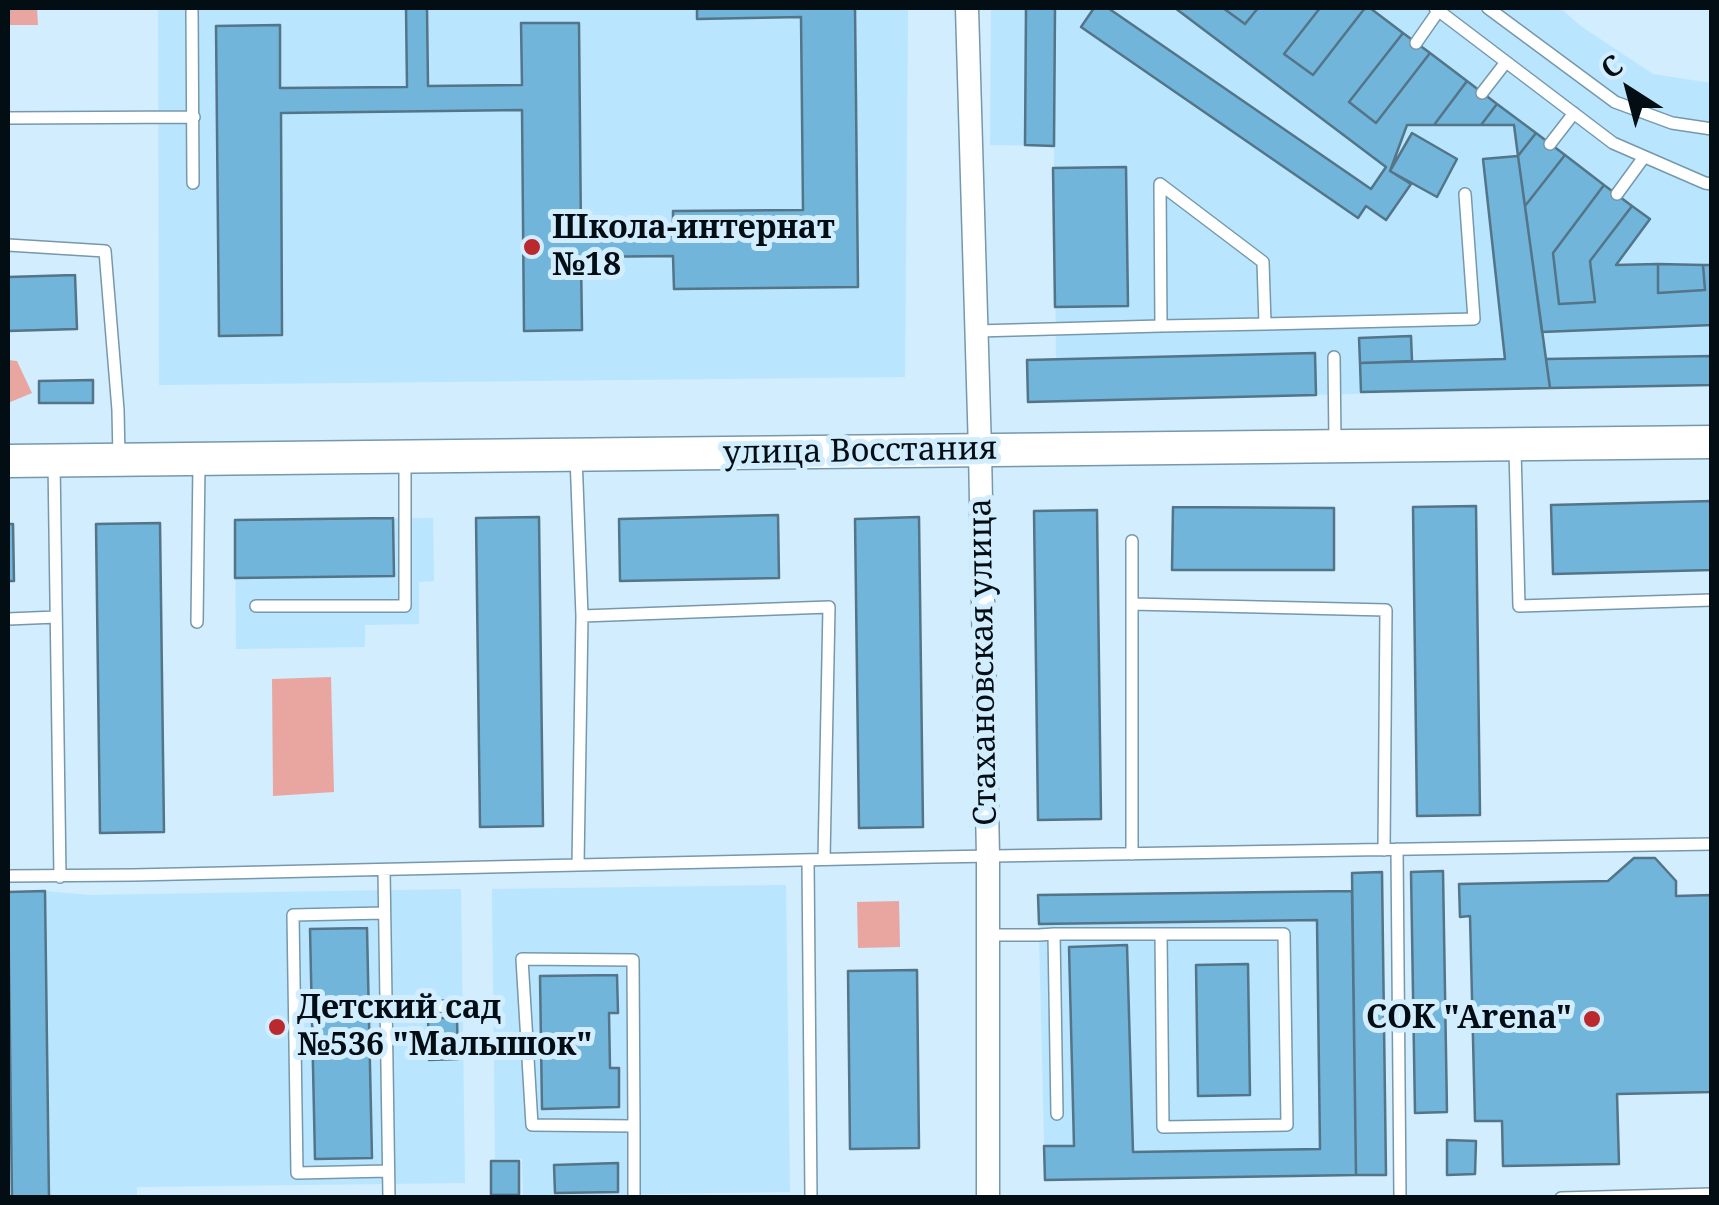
<!DOCTYPE html>
<html>
<head>
<meta charset="utf-8">
<style>
  body { margin:0 }
  #map { position:relative; width:1719px; height:1205px; overflow:hidden; background:#d1edfe; font-family:"Noto Serif",serif }
  canvas { display:block }
  .frame { position:absolute; inset:0; border:10px solid #030d14; pointer-events:none }
  .north { position:absolute; left:1579px; top:40px; width:100px; height:100px; -webkit-text-stroke:8px #d1edfe; paint-order:stroke; rotate:324deg; font-size:28px; font-weight:700; line-height:40px; text-align:center; color:#030d14 }
  .north::after { content:''; display:block; margin:auto; width:35px; height:45px; background:#030d14; clip-path:polygon(50% 0,100% 100%,50% 72%,0 100%) }
</style>
</head>
<body>
<div id="map">
<canvas width="1719" height="1205"></canvas>
<div class="frame"></div>
<div class="north">С</div>
</div>
<script>
const c = document.querySelector('canvas').getContext('2d');
c.lineJoin = 'round';
function fill(path, color) { c.fillStyle = color; c.fill(path, 'evenodd'); }
const toPath = rows => new Path2D(rows.map(r => 'M' + r).join(''));
function trace(path, color, width, dash) { c.strokeStyle = color; c.lineWidth = width; c.lineCap = dash ? 'butt' : 'round'; c.setLineDash(dash || []); c.stroke(path); }
function drawText(font, color, halo, rows, align = 'center') {
  c.font = font + ' "Noto Serif",serif'; c.lineWidth = 10; c.setLineDash([]); c.textBaseline = 'middle'; c.strokeStyle = halo; c.fillStyle = color; for (const [text, x, y, turn = 0] of rows) {
    c.save(); c.translate(x, y); c.rotate((+turn || 0) * Math.PI / 180); c.textAlign = isNaN(turn) ? turn : align; if (halo) c.strokeText(text, 0, 0); c.fillText(text, 0, 0); c.restore();
  }
}
const built = toPath([
  [158,8,908,8,905,377,159,385],
  [991,8,1560,8,1582,27,1653,74,1711,83,1711,385,1028,402,1027,360,1056,358,1054,146,990,145],
  [433,518,434,581,419,582,419,624,365,625,365,647,236,649,235,520],
  [786,885,790,1192,523,1196,522,1159,495,1159,492,889],
  [461,889,465,1183,137,1187,137,1197,8,1197,8,892,45,891,89,895],
  [1352,891,1356,1175,1045,1180,1038,895]
]);
const green = toPath([
  [8,8,37,8,38,25,8,25],
  [8,360,17,361,32,393,8,403],
  [331,677,334,792,273,796,272,679],
  [899,901,900,947,858,948,857,902]
]);
const building = toPath([
  [406,8,427,8,428,86,522,85,521,23,579,23,581,236,673,235,673,211,803,210,801,17,697,19,697,8,855,8,858,287,674,289,673,256,581,257,582,330,524,331,522,110,281,113,282,335,219,336,216,26,280,25,280,88,407,87,406,8],
  [1026,8,1055,8,1054,146,1025,145,1026,8],
  [1094,8,1108,8,1371,189,1386,167,1175,8,1223,8,1245,24,1258,8,1320,8,1284,54,1313,75,1365,8,1370,8,1403,33,1349,102,1376,123,1430,53,1467,81,1434,125,1407,125,1390,171,1411,184,1386,220,1366,206,1358,218,1081,27,1094,8],
  [1223,8,1258,8,1245,24,1223,8],
  [1320,8,1365,8,1313,75,1284,54,1320,8],
  [1403,33,1430,53,1376,123,1349,102,1403,33],
  [1467,81,1497,104,1481,125,1434,125,1467,81],
  [1497,104,1536,133,1518,156,1514,125,1481,125,1497,104],
  [1412,133,1457,159,1437,197,1390,171,1412,133],
  [1536,133,1565,155,1525,206,1518,156,1536,133],
  [1565,155,1604,185,1553,253,1559,304,1595,302,1590,261,1632,206,1650,219,1616,265,1658,264,1658,293,1705,290,1703,265,1712,265,1712,325,1542,332,1525,206,1565,155],
  [1518,156,1550,388,1361,392,1360,363,1505,359,1483,159,1518,156],
  [1126,167,1128,306,1055,307,1053,168,1126,167],
  [1604,185,1632,206,1590,261,1595,302,1559,304,1553,253,1604,185],
  [1658,264,1703,265,1705,290,1658,293,1658,264],
  [75,275,77,329,8,331,8,277,75,275],
  [1411,336,1412,361,1360,363,1359,338,1411,336],
  [1315,353,1316,395,1028,402,1027,360,1315,353],
  [1712,356,1712,385,1550,388,1546,359,1712,356],
  [93,380,93,403,39,403,39,381,93,380],
  [1712,501,1712,570,1553,574,1551,505,1712,501],
  [1476,506,1480,815,1417,816,1413,507,1476,506],
  [1173,507,1334,508,1334,570,1172,570,1173,507],
  [1097,510,1101,819,1038,820,1034,511,1097,510],
  [778,515,779,578,620,581,619,519,778,515],
  [539,517,543,826,480,827,476,518,539,517],
  [919,517,923,827,859,828,855,519,919,517],
  [393,518,394,576,235,578,235,520,393,518],
  [160,523,164,832,100,833,96,524,160,523],
  [8,524,13,524,14,581,8,581,8,524],
  [1634,858,1655,858,1676,881,1676,896,1712,895,1712,1092,1617,1094,1619,1164,1503,1166,1502,1121,1475,1121,1470,916,1460,917,1459,884,1608,881,1634,858],
  [1443,871,1447,1112,1415,1113,1411,872,1443,871],
  [1382,872,1386,1175,1356,1175,1352,873,1382,872],
  [45,891,49,1198,12,1198,8,892,45,891],
  [1352,891,1356,1175,1045,1180,1044,1146,1074,1146,1069,947,1127,945,1133,1152,1320,1149,1317,920,1039,924,1038,895,1352,891],
  [367,928,372,1158,315,1159,310,929,367,928],
  [1248,964,1250,1095,1198,1096,1196,965,1248,964],
  [917,970,919,1148,850,1149,848,971,917,970],
  [617,975,618,1013,609,1013,610,1068,619,1068,619,1107,542,1109,540,976,617,975],
  [428,1018,457,1018,458,1059,429,1060,428,1018],
  [1447,1140,1476,1141,1475,1174,1447,1175,1447,1140],
  [491,1161,519,1161,519,1195,491,1195,491,1161],
  [618,1163,618,1192,555,1193,554,1165,618,1163]
]);
const service = toPath([
  [192,8,193,183],
  [1435,8,1613,143,1705,183,1712,184],
  [1488,8,1615,102,1672,123,1712,129],
  [1416,43,1439,10],
  [1482,93,1506,62],
  [8,118,194,117],
  [1550,144,1574,113],
  [1617,194,1644,157],
  [8,245,105,251,118,410,119,458],
  [1161,326,1265,324],
  [977,331,1161,326,1160,184,1263,262,1265,324,1474,319,1465,194],
  [1334,357,1335,443],
  [1515,449,1519,606,1712,600],
  [576,456,582,616],
  [54,461,60,877],
  [1132,604,1386,610,1384,850],
  [256,606,405,606,405,459],
  [8,619,56,617],
  [197,622,199,463],
  [1397,849,1400,1198],
  [1132,854,1132,541],
  [808,860,811,1198],
  [578,865,582,616,829,607,824,859],
  [384,870,389,1198],
  [8,876,134,875,934,857,1712,844],
  [384,913,293,915,297,1173,388,1171],
  [1054,934,1057,1114],
  [988,935,1039,935,1054,934,1284,934,1287,1125,1163,1127,1161,934],
  [386,1007,450,1006],
  [634,1126,532,1125,522,959,633,960,634,1126,634,1198],
  [1561,1198,1712,1194]
]);
const minor = toPath([
  [967,8,980,451,988,856,988,1198]
]);
const secondary = toPath([
  [8,461,1712,442]
]);
const markers = [
  [532,247,10,"#b9292e"],
  [1592,1019,10,"#b9292e"],
  [277,1027,10,"#b9292e"]
];
const poiNames = [
  ["Школа-интернат",552,229],
  ["№18",552,266],
  ["Детский сад",297,1009],
  ["№536 \"Малышок\"",297,1046],
  ["СОК \"Arena\"",1572,1019,"right"]
];
const streetNames = [
  ["улица Восстания",860,452,-1],
  ["Стахановская улица",984,662,-91]
];
fill(built, '#b9e5fe');
fill(green, '#e9a6a0');
fill(building, '#71b5da');
trace(building, '#547487', 2.5);
trace(service, '#7698ab', 14);
trace(minor, '#7698ab', 25);
trace(secondary, '#7698ab', 35);
trace(service, '#fff', 11);
trace(minor, '#fff', 22);
trace(secondary, '#fff', 32);
for (const [x, y, r, color] of markers) { const dot = new Path2D(); dot.arc(x, y, r, 0, 2 * Math.PI); c.fillStyle = color; c.fill(dot); trace(dot, '#d1edfe', 4); }
drawText('bold 32px', '#030d14', '#d1edfe', poiNames, 'left');
drawText('32px', '#030d14', '#d1edfe', streetNames);
</script>
</body>
</html>
